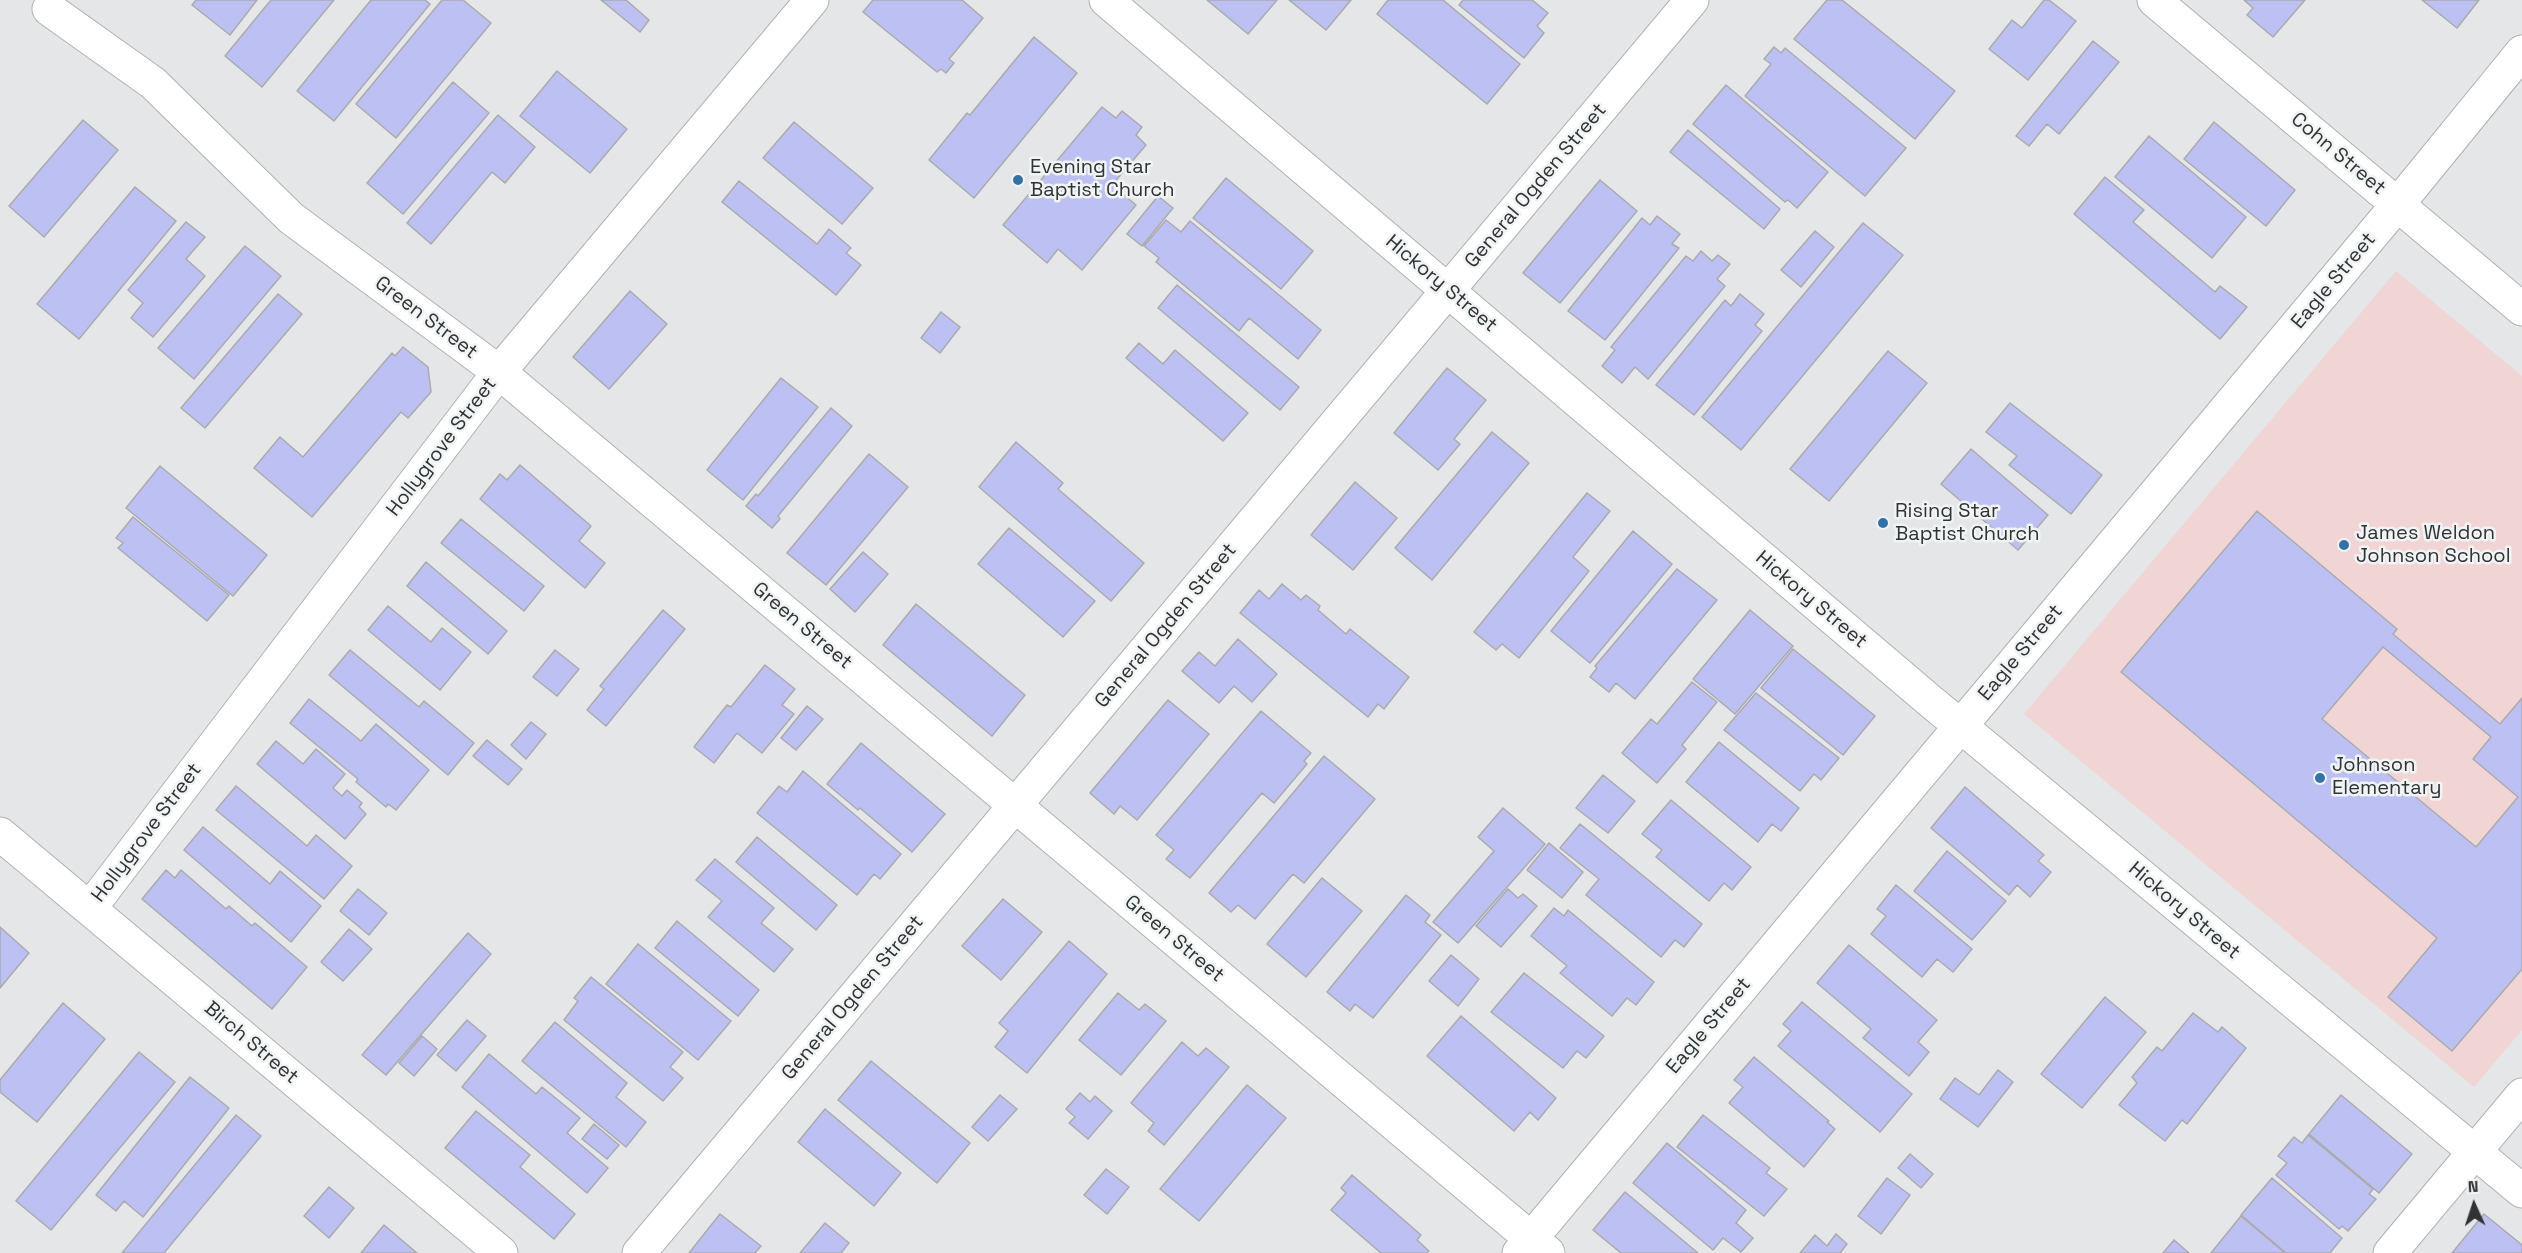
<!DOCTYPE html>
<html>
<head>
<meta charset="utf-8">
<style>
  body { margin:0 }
  #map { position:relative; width:2522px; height:1253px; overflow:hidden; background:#e4e6e8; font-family:"Space Grotesk",sans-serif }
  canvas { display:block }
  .north { position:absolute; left:2444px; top:1175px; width:60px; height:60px; -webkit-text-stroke:4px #f1f4f5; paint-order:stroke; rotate:357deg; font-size:16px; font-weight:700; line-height:24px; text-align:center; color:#313232 }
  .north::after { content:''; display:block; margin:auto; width:21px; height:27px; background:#313232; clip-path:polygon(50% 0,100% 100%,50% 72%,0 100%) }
</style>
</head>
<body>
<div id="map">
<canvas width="2522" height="1253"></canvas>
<div class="north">N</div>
</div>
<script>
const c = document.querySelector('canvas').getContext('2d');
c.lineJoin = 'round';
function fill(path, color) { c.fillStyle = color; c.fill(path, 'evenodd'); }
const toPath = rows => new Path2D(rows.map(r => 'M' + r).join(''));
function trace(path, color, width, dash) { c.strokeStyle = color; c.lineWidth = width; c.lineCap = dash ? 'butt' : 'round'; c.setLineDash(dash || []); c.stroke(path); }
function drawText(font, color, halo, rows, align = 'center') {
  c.font = font + ' "Space Grotesk",sans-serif'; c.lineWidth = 5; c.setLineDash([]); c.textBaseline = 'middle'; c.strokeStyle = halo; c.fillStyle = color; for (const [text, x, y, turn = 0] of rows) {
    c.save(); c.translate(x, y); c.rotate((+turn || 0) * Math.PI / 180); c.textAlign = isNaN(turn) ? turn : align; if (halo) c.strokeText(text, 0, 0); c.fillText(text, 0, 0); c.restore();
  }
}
const education = toPath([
  [2396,271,2522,376,2522,1030,2474,1087,2024,714]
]);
const building = toPath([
  [196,0,257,0,230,35,192,5,196,0],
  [271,0,334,0,262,87,225,56,271,0],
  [371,0,425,0,430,4,334,121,297,91,371,0],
  [442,0,463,0,491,23,396,138,356,104,442,0],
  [601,0,626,0,649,20,640,32,601,0],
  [873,0,962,0,983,18,949,59,954,63,946,73,941,69,937,72,863,12,873,0],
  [1207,0,1277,0,1248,34,1207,0],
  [1289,0,1351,0,1326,30,1289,0],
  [1388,0,1443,0,1520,64,1487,104,1377,14,1388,0],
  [1463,0,1532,0,1548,13,1537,26,1544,33,1524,58,1459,5,1463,0],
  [1827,0,1842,0,1955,91,1915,139,1794,39,1827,0],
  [2044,0,2049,0,2076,21,2028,80,1989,49,2012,20,2022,28,2044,0],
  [2244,0,2305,0,2273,37,2247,15,2253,8,2244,0],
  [2422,0,2479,0,2457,28,2422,0],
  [1034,37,1077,73,974,198,929,160,967,113,970,115,1034,37],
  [2093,41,2119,62,2059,134,2047,124,2029,146,2016,136,2093,41],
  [1774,47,1781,53,1785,48,1906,148,1865,196,1745,96,1771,64,1764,59,1774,47],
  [557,71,627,129,590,173,520,116,557,71],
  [453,82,489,113,403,214,367,183,453,82],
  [1726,85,1828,172,1797,208,1788,200,1785,202,1693,124,1726,85],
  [1102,107,1116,118,1122,111,1142,127,1136,135,1146,145,1112,185,1136,205,1082,270,1058,249,1047,263,1003,225,1102,107],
  [498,115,535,147,505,183,492,172,431,244,407,223,498,115],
  [83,120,118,150,44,237,9,206,83,120],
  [794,122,873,188,842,224,763,158,794,122],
  [2214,122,2295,190,2266,226,2184,159,2214,122],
  [1688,130,1780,209,1764,229,1670,152,1688,130],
  [2149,136,2246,217,2212,258,2115,177,2149,136],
  [2105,177,2144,210,2133,222,2215,292,2220,286,2247,307,2220,339,2074,214,2105,177],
  [1226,178,1313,251,1281,289,1193,218,1226,178],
  [1600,180,1637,211,1560,303,1523,273,1600,180],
  [739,181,817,244,829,229,851,248,846,253,861,265,836,295,722,202,739,181],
  [135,187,176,221,79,339,37,304,135,187],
  [1158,196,1173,208,1142,246,1127,234,1158,196],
  [1657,216,1680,234,1672,244,1679,248,1605,340,1568,311,1642,218,1650,225,1657,216],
  [1166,220,1181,232,1190,221,1321,330,1298,359,1249,318,1239,331,1156,262,1159,258,1144,246,1166,220],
  [186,222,205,237,186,259,205,276,153,337,131,318,143,303,128,290,186,222],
  [1863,223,1903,255,1741,450,1702,417,1863,223],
  [1815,231,1834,247,1801,287,1781,270,1815,231],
  [245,246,281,276,194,379,158,348,245,246],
  [1701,251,1712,261,1718,255,1730,264,1717,279,1725,286,1648,379,1635,367,1622,383,1602,366,1615,350,1611,347,1686,256,1693,261,1701,251],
  [1177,285,1299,387,1280,410,1158,308,1177,285],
  [630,291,667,324,609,389,573,357,630,291],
  [278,294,302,314,205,428,181,408,278,294],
  [1740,294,1764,314,1755,325,1762,331,1694,415,1656,385,1725,300,1731,306,1740,294],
  [941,312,960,327,940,353,921,338,941,312],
  [1139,343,1163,364,1175,350,1248,413,1223,441,1126,358,1139,343],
  [403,347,428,367,431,392,408,418,401,412,312,517,254,468,280,437,303,457,392,353,395,356,403,347],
  [1888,351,1927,383,1829,501,1790,469,1888,351],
  [1447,368,1486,400,1454,439,1460,444,1438,470,1394,433,1447,368],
  [781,378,818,407,743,500,707,470,781,378],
  [2010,403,2102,475,2071,514,2009,465,2017,456,1986,432,2010,403],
  [831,408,852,426,778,516,780,519,772,528,746,506,756,494,758,496,831,408],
  [1492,432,1529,463,1432,580,1395,548,1492,432],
  [1016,442,1063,483,1058,489,1144,563,1111,601,979,487,1016,442],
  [1971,449,2048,515,2018,550,1941,484,1971,449],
  [869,454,908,487,826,585,787,553,869,454],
  [520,465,591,526,579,541,605,563,585,588,480,499,500,474,507,480,520,465],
  [160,466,267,555,233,596,126,508,160,466],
  [1355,482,1397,518,1353,570,1311,535,1355,482],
  [1587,493,1610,511,1573,557,1589,571,1519,658,1502,644,1496,650,1474,632,1587,493],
  [2257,511,2397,629,2393,634,2500,724,2522,698,2522,969,2452,1051,2388,997,2437,938,2121,672,2257,511],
  [2383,647,2491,737,2473,759,2518,797,2476,847,2322,719,2383,647],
  [133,517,229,595,207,621,118,548,123,543,116,538,133,517],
  [461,519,544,586,524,611,441,543,461,519],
  [1009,528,1095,601,1063,637,978,564,1009,528],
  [1633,531,1672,564,1590,663,1551,631,1633,531],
  [863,552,888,574,855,612,830,589,863,552],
  [426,562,507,631,488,654,407,586,426,562],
  [1677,569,1717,600,1635,699,1616,683,1609,692,1590,677,1597,668,1595,666,1677,569],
  [1282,584,1301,600,1306,595,1320,606,1318,610,1346,634,1350,629,1409,677,1384,709,1378,704,1368,717,1240,613,1259,590,1269,599,1282,584],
  [916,604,1025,695,992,736,883,645,916,604],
  [388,606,431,642,442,628,471,652,440,690,368,630,388,606],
  [663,610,685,629,606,726,587,710,604,689,600,686,663,610],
  [1750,610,1793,646,1735,714,1693,679,1750,610],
  [1238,639,1277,674,1252,702,1234,686,1219,703,1182,671,1199,652,1215,666,1238,639],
  [1793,649,1875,716,1843,755,1761,688,1793,649],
  [350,650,419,707,424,701,474,743,448,775,329,675,350,650],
  [555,650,579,669,557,696,533,677,555,650],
  [765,665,795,689,782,705,794,714,762,753,737,733,714,763,694,747,727,705,731,707,765,665],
  [1692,682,1717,702,1682,745,1686,749,1657,783,1622,753,1651,719,1657,724,1692,682],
  [1756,693,1839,758,1821,780,1814,774,1800,791,1724,730,1756,693],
  [309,699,361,741,376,724,429,770,396,810,388,804,386,807,356,782,358,779,290,723,309,699],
  [1168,700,1209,734,1137,820,1120,806,1114,814,1090,793,1168,700],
  [807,706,823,719,796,750,781,738,807,706],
  [1261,711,1311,753,1304,761,1307,764,1274,803,1262,793,1190,878,1166,859,1174,850,1156,835,1261,711],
  [531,722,546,734,526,759,511,745,531,722],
  [487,740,522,769,508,785,473,756,487,740],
  [276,741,303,764,316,749,345,774,333,788,342,796,347,790,362,803,359,807,366,814,345,839,257,764,276,741],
  [1719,742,1799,808,1781,831,1772,824,1758,842,1686,782,1719,742],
  [861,743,945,814,912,852,860,808,858,810,827,784,861,743],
  [1324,756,1375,799,1304,883,1293,874,1255,919,1238,905,1231,912,1209,893,1324,756],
  [803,771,901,854,880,879,874,874,857,895,757,813,779,786,787,792,803,771],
  [1603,775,1635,801,1608,833,1576,808,1603,775],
  [236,786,307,846,316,835,352,866,324,899,216,810,236,786],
  [1965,787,2044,855,2038,861,2051,872,2030,897,2017,885,2009,895,1931,828,1965,787],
  [1671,800,1751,867,1732,890,1724,883,1709,901,1656,857,1662,850,1642,834,1671,800],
  [1503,808,1545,844,1458,943,1433,922,1494,851,1478,837,1503,808],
  [1580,824,1702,924,1684,947,1675,940,1661,957,1586,895,1599,879,1560,848,1580,824],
  [203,827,270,884,280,871,321,906,291,942,184,850,203,827],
  [757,837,837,905,816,930,736,862,757,837],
  [1549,843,1583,872,1562,898,1527,870,1549,843],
  [1947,851,2006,901,1972,940,1914,891,1947,851],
  [715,859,774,908,761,923,793,949,774,972,708,917,722,901,696,880,715,859],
  [166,870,175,878,181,870,226,909,229,906,252,926,255,923,307,967,272,1009,142,899,166,870],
  [1322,878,1362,911,1306,977,1267,944,1322,878],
  [1896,885,1972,949,1953,972,1937,959,1922,977,1871,934,1886,916,1877,909,1896,885],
  [358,889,387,913,369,935,340,911,358,889],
  [1508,889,1518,898,1523,894,1537,906,1501,947,1476,926,1508,889],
  [1406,895,1430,915,1425,922,1441,935,1373,1018,1355,1004,1350,1011,1327,992,1406,895],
  [1003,899,1042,932,1001,980,962,946,1003,899],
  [1554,908,1564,916,1568,910,1654,982,1636,1005,1627,998,1612,1016,1560,973,1567,966,1531,936,1554,908],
  [677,921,759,990,738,1016,655,948,677,921],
  [0,927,29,953,0,988,0,927],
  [349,929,372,949,343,981,321,962,349,929],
  [468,933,491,954,386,1075,362,1055,468,933],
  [1069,941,1107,974,1027,1073,995,1047,1008,1031,999,1023,1069,941],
  [638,944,731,1021,698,1060,606,984,638,944],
  [1849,945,1937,1020,1918,1042,1929,1052,1909,1076,1863,1038,1871,1029,1817,983,1849,945],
  [1451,955,1479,979,1458,1006,1429,981,1451,955],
  [1524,973,1604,1036,1586,1058,1577,1051,1563,1068,1491,1012,1524,973],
  [591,977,683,1052,670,1067,683,1078,663,1101,564,1020,578,1001,574,998,591,977],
  [1118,993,1139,1010,1145,1004,1166,1021,1121,1075,1079,1040,1118,993],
  [2105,997,2146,1032,2082,1108,2041,1074,2105,997],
  [1802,1002,1912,1094,1880,1132,1778,1046,1791,1031,1783,1024,1802,1002],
  [63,1003,105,1039,37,1122,0,1092,0,1080,63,1003],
  [2193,1013,2218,1032,2222,1027,2246,1048,2187,1124,2182,1120,2165,1141,2119,1105,2137,1083,2132,1077,2157,1047,2162,1051,2193,1013],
  [1461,1016,1556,1098,1538,1120,1530,1112,1514,1131,1427,1056,1461,1016],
  [467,1020,486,1036,456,1071,437,1055,467,1020],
  [555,1022,627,1083,616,1097,646,1122,626,1147,522,1061,555,1022],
  [422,1036,437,1049,414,1076,399,1063,422,1036],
  [1182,1042,1198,1056,1206,1048,1229,1067,1164,1145,1148,1131,1154,1123,1131,1103,1182,1042],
  [139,1052,175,1082,51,1230,16,1201,139,1052],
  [489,1054,536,1094,542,1087,580,1118,567,1133,608,1168,587,1193,462,1087,489,1054],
  [1754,1057,1829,1121,1827,1122,1835,1129,1804,1167,1729,1103,1743,1087,1734,1080,1754,1057],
  [871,1061,970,1143,937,1183,838,1100,871,1061],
  [1998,1070,2013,1082,1978,1127,1940,1099,1955,1078,1979,1095,1998,1070],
  [190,1077,229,1108,143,1217,124,1201,116,1211,96,1195,190,1077],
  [1247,1085,1286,1118,1199,1221,1160,1189,1247,1085],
  [1080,1093,1090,1102,1095,1096,1112,1111,1088,1139,1069,1123,1075,1117,1066,1109,1080,1093],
  [1000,1095,1017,1109,988,1141,972,1127,1000,1095],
  [2341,1095,2412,1154,2379,1193,2309,1134,2341,1095],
  [825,1109,901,1173,874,1206,798,1142,825,1109],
  [476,1111,530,1155,520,1167,575,1214,554,1239,445,1148,476,1111],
  [236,1115,261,1136,164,1253,122,1253,236,1115],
  [1703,1115,1770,1168,1766,1173,1787,1189,1764,1216,1677,1147,1703,1115],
  [594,1124,619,1145,607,1159,582,1139,594,1124],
  [2308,1135,2373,1189,2369,1194,2376,1199,2348,1231,2342,1226,2339,1229,2276,1175,2287,1163,2278,1156,2294,1137,2302,1143,2308,1135],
  [1667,1143,1746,1210,1736,1223,1753,1238,1741,1252,1723,1238,1713,1250,1633,1183,1667,1143],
  [1910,1154,1933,1174,1921,1188,1898,1168,1910,1154],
  [1106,1169,1129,1187,1107,1214,1084,1195,1106,1169],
  [1352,1175,1421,1235,1417,1240,1429,1251,1427,1253,1381,1253,1331,1210,1346,1193,1341,1188,1352,1175],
  [1887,1178,1910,1195,1881,1234,1858,1216,1887,1178],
  [2272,1178,2342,1238,2330,1253,2286,1253,2241,1215,2272,1178],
  [329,1187,354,1208,329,1238,304,1216,329,1187],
  [1625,1192,1698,1253,1621,1253,1593,1230,1625,1192],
  [720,1214,761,1246,755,1253,689,1253,720,1214],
  [2484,1214,2522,1245,2522,1253,2452,1253,2484,1214],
  [2241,1216,2285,1253,2211,1253,2241,1216],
  [825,1223,849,1243,841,1253,800,1253,825,1223],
  [384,1225,417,1253,361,1253,384,1225],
  [1836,1234,1847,1244,1840,1253,1800,1253,1815,1235,1827,1246,1836,1234],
  [2174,1240,2189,1253,2163,1253,2174,1240]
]);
const street = toPath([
  [1106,0,1929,700,2522,1191],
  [2154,0,2522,309],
  [49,9,153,83,291,218,499,372,1548,1253],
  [0,834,501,1253],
  [90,908,499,372,812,0],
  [639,1253,1692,0],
  [1519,1253,2398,204,2522,52],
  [2390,1253,2522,1095]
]);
const markers = [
  [1018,180,6,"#3272a9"],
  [1883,523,6,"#3272a9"],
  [2344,545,6,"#3272a9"],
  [2320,778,6,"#3272a9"]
];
const streetNames = [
  ["Cohn Street",2338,154,40],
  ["General Ogden Street",1536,186,-50],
  ["Eagle Street",2334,281,-50],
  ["Hickory Street",1441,284,40],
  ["Green Street",426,318,37],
  ["Hollygrove Street",442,447,-53],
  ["Hickory Street",1811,600,40],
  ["Green Street",802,626,40],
  ["General Ogden Street",1166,626,-50],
  ["Eagle Street",2021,653,-50],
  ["Hollygrove Street",147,833,-53],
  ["Hickory Street",2184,911,40],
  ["Green Street",1174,939,40],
  ["General Ogden Street",853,998,-50],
  ["Eagle Street",1709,1026,-50],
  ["Birch Street",251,1043,40]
];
const poiNames = [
  ["Evening Star",1030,168],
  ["Baptist Church",1030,191],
  ["Rising Star",1895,512],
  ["Baptist Church",1895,535],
  ["James Weldon",2356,534],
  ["Johnson School",2356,557],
  ["Johnson",2332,766],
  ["Elementary",2332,789]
];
fill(education, '#f0d5d4');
fill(building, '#bcc0f2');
trace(building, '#ababad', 1.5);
trace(street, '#afb1b3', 35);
trace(street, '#fff', 33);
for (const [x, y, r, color] of markers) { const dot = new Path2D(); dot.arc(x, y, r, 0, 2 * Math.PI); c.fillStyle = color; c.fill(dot); trace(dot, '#f1f4f5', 2); }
drawText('20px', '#313232', '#f1f4f5', streetNames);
drawText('20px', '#313232', '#f1f4f5', poiNames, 'left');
</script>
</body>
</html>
